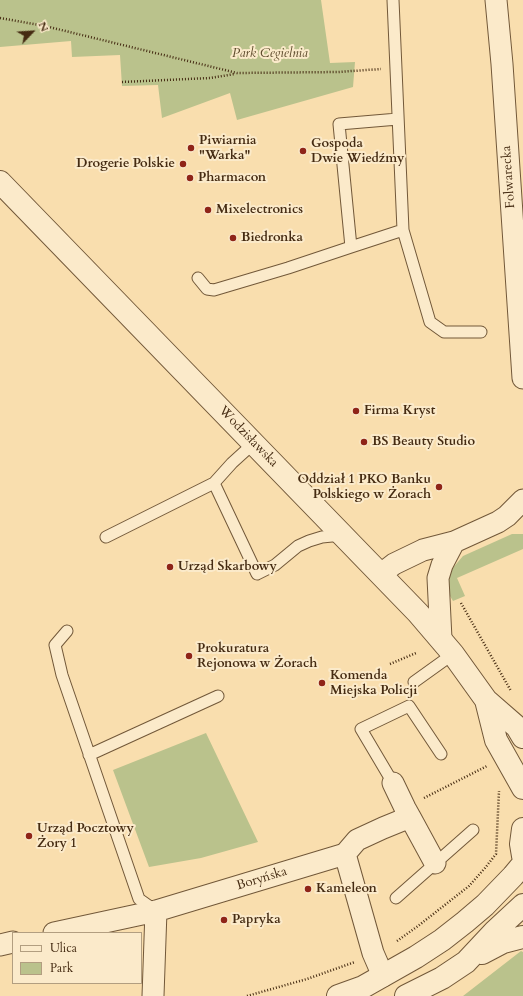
<!DOCTYPE html>
<html>
<head>
<meta charset="utf-8">
<style>
  body { margin:0 }
  #map { position:relative; width:523px; height:996px; overflow:hidden; background:#f9deae; font-family:Cardo,serif }
  canvas { display:block }
  .legend { position:absolute; left:12px; top:932px; width:130px; height:52px; box-sizing:border-box; background:#fbeaca; border:1px solid #b29e80; margin:0; padding:5px 7px; list-style:none; font-size:12px; color:#452b12 }
  .legend li { display:flex; align-items:center; gap:8px; height:20px }
  .legend b { width:20px; border:1px solid #b29e80 }
  .north { position:absolute; left:12px; top:12px; width:40px; height:40px; -webkit-text-stroke:3px #fbeaca; paint-order:stroke; rotate:65deg; font-size:11px; font-weight:700; line-height:16px; text-align:center; color:#452b12 }
  .north::after { content:''; display:block; margin:auto; width:14px; height:18px; background:#452b12; clip-path:polygon(50% 0,100% 100%,50% 72%,0 100%) }
</style>
</head>
<body>
<div id="map">
<canvas width="523" height="996"></canvas>
<ul class="legend">
<li><b style="height:5px;background:#fbeaca"></b>Ulica</li>
<li><b style="height:11px;background:#bac28c"></b>Park</li>
</ul>
<div class="north">N</div>
</div>
<script>
const c = document.querySelector('canvas').getContext('2d');
c.lineJoin = 'round';
function fill(path, color) { c.fillStyle = color; c.fill(path, 'evenodd'); }
const toPath = rows => new Path2D(rows.map(r => 'M' + r).join(''));
function trace(path, color, width, dash) { c.strokeStyle = color; c.lineWidth = width; c.lineCap = dash ? 'butt' : 'round'; c.setLineDash(dash || []); c.stroke(path); }
function drawText(font, color, halo, rows, align = 'center') {
  c.font = font + ' Cardo,serif'; c.lineWidth = 4; c.setLineDash([]); c.textBaseline = 'middle'; c.strokeStyle = halo; c.fillStyle = color; for (const [text, x, y, turn = 0] of rows) {
    c.save(); c.translate(x, y); c.rotate((+turn || 0) * Math.PI / 180); c.textAlign = isNaN(turn) ? turn : align; if (halo) c.strokeText(text, 0, 0); c.fillText(text, 0, 0); c.restore();
  }
}
const green = toPath([
  [0,0,321,0,330,63,355,62,353,87,237,120,230,93,162,118,158,85,122,86,120,55,72,57,71,41,0,47],
  [512,534,523,534,523,549,457,578,465,596,453,601,447,591,451,570,463,556],
  [206,733,258,842,201,858,149,867,113,770],
  [521,951,523,952,523,996,463,996]
]);
const path = toPath([
  [0,18,45,26,237,73,338,72,381,69],
  [122,82,210,78,235,74],
  [461,603,511,691],
  [390,664,416,653],
  [424,798,487,766],
  [397,941,418,926,469,886,485,868,496,854,499,791],
  [247,996,307,979,355,962]
]);
const service = toPath([
  [393,0,403,230,430,322,444,332,481,332],
  [398,119,339,124,351,247,403,230],
  [198,278,207,289,214,290,288,268,351,247],
  [214,483,257,574,275,565,298,546,309,541,322,537,342,535],
  [106,537,214,483,232,463,254,443],
  [67,631,55,645,62,675,139,899,156,911],
  [414,682,453,654],
  [89,755,218,696],
  [393,783,361,729,409,706,441,754],
  [396,898,473,830]
]);
const minor = toPath([
  [496,0,502,64,523,378],
  [381,574,394,564,423,550,454,542,498,522,507,516,523,500],
  [441,639,438,578,442,565,454,542],
  [393,783,405,808,410,817],
  [345,854,357,840,383,828,410,817,435,863],
  [54,933,156,911,345,854,373,953,383,976],
  [0,945,13,942],
  [153,996,156,911]
]);
const tertiary = toPath([
  [0,182,418,613,453,654,486,700,517,727,523,737],
  [486,700,496,740,523,788],
  [523,829,521,844,523,856],
  [482,953,503,942,523,937],
  [338,996,363,987,416,957,442,940,465,922,485,905,513,876,523,864],
  [406,996,442,978,466,962,495,931,523,905]
]);
const markers = [
  [191,148,4,"#8f2418"],
  [303,151,4,"#8f2418"],
  [183,164,4,"#8f2418"],
  [190,178,4,"#8f2418"],
  [208,210,4,"#8f2418"],
  [233,238,4,"#8f2418"],
  [356,411,4,"#8f2418"],
  [364,442,4,"#8f2418"],
  [439,487,4,"#8f2418"],
  [170,567,4,"#8f2418"],
  [189,656,4,"#8f2418"],
  [322,683,4,"#8f2418"],
  [29,836,4,"#8f2418"],
  [308,889,4,"#8f2418"],
  [224,920,4,"#8f2418"]
];
const parkNames = [
  ["Park Cegielnia",270,54]
];
const poiNames = [
  ["Piwiarnia",199,141],
  ["\"Warka\"",199,156],
  ["Gospoda",311,144],
  ["Dwie Wiedźmy",311,159],
  ["Drogerie Polskie",175,164,"right"],
  ["Pharmacon",198,178],
  ["Mixelectronics",216,210],
  ["Biedronka",241,238],
  ["Firma Kryst",364,411],
  ["BS Beauty Studio",372,442],
  ["Oddział 1 PKO Banku",431,480,"right"],
  ["Polskiego w Żorach",431,495,"right"],
  ["Urząd Skarbowy",178,567],
  ["Prokuratura",197,649],
  ["Rejonowa w Żorach",197,664],
  ["Komenda",330,676],
  ["Miejska Policji",330,691],
  ["Urząd Pocztowy",37,829],
  ["Żory 1",37,844],
  ["Kameleon",316,889],
  ["Papryka",232,920]
];
const streetNames = [
  ["Folwarecka",509,177,-94],
  ["Wodzisławska",248,437,46],
  ["Boryńska",262,879,-17]
];
fill(green, '#bac28c');
trace(service, '#725839', 13);
trace(minor, '#725839', 23);
trace(tertiary, '#725839', 24);
trace(path, '#452b12', 2.5, [1, 2]);
trace(service, '#fbeaca', 11);
trace(minor, '#fbeaca', 21);
trace(tertiary, '#fbeaca', 22);
for (const [x, y, r, color] of markers) { const dot = new Path2D(); dot.arc(x, y, r, 0, 2 * Math.PI); c.fillStyle = color; c.fill(dot); trace(dot, '#fbeaca', 1.5); }
drawText('italic 13px', '#5c492a', '#fbeaca', parkNames);
drawText('bold 13px', '#452b12', '#fbeaca', poiNames, 'left');
drawText('13px', '#452b12', '#fbeaca', streetNames);
</script>
</body>
</html>
